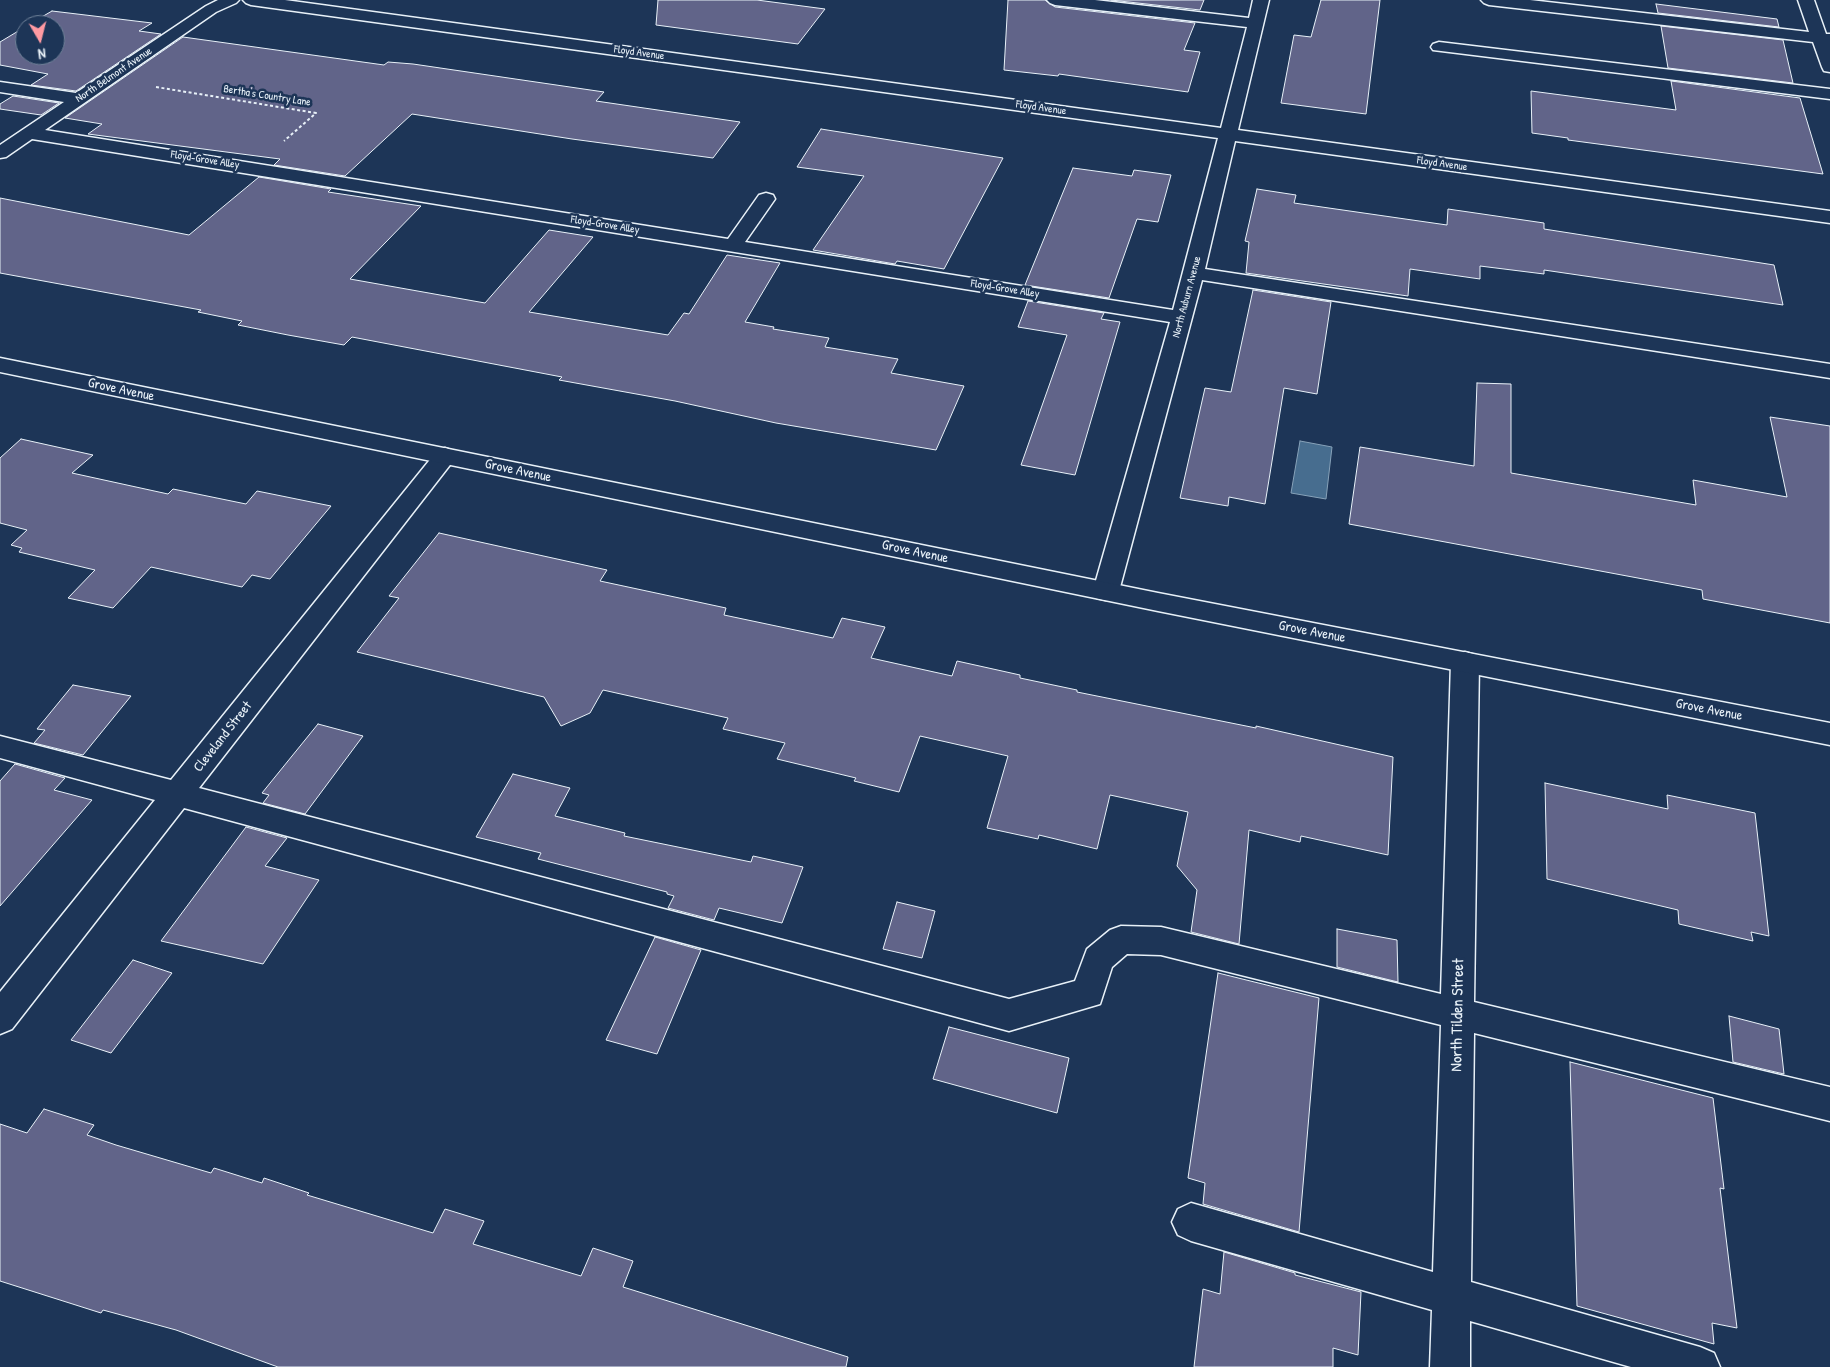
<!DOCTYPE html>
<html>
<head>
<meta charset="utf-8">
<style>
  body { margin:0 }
  #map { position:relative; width:1830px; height:1367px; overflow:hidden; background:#1d3557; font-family:"Patrick Hand",sans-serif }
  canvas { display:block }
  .north { position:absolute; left:15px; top:15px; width:50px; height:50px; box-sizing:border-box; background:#1d3557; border:1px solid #6e8097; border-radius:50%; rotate:172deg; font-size:14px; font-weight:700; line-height:20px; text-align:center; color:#e8f1f8 }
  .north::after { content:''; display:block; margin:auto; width:18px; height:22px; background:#ff9aa2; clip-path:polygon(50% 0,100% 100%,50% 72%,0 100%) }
</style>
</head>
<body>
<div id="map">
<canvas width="1830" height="1367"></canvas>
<div class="north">N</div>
</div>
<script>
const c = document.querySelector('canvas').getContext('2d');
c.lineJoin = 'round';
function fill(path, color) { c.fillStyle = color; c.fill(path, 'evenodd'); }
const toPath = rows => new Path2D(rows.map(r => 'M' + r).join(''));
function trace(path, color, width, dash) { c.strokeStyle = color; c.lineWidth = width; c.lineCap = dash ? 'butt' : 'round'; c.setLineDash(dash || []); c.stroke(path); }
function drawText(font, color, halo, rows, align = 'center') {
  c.font = font + ' "Patrick Hand",sans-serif'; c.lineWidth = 5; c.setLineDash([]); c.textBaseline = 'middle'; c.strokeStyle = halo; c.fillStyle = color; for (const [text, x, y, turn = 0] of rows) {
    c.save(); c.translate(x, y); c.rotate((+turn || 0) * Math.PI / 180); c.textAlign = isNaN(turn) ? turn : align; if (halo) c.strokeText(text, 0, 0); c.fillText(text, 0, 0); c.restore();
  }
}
const water = toPath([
  [1300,441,1332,447,1326,499,1291,493,1300,441]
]);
const building = toPath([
  [658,0,757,0,825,9,798,44,656,25,658,0],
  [1008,0,1045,0,1055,7,1195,23,1184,50,1200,52,1188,92,1059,74,1058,76,1004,70,1008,0],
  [1111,0,1204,0,1200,10,1111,0],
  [1321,0,1380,0,1366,114,1281,103,1294,35,1311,37,1321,0],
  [1656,4,1777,19,1779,27,1658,13,1656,4],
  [52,11,152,23,139,31,161,34,76,91,31,85,48,74,0,65,0,42,25,27,25,55,55,55,55,25,28,25,52,11],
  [1661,26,1783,40,1793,83,1668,68,1661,26],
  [183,37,384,65,388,62,413,64,604,92,596,101,740,122,713,158,572,139,412,114,345,176,274,165,280,159,88,134,102,124,65,118,183,37],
  [1671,81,1800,98,1823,174,1568,140,1568,138,1532,133,1531,91,1676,110,1671,81],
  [13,96,59,103,41,115,0,109,0,104,13,96],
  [821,129,1003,158,944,269,897,261,895,264,813,250,864,176,797,167,821,129],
  [1073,168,1132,176,1134,170,1171,175,1158,222,1137,219,1109,298,1025,285,1073,168],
  [259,177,331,189,328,192,421,206,350,279,485,303,549,230,593,237,529,312,668,335,684,313,689,314,727,255,780,263,745,322,774,327,773,329,829,338,825,347,898,359,891,373,964,386,936,450,776,423,675,401,559,380,562,377,352,337,344,345,288,335,238,325,242,321,198,312,201,310,0,273,0,198,189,235,259,177],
  [1257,189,1296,195,1294,203,1447,225,1448,209,1544,223,1544,229,1774,265,1783,305,1544,270,1544,274,1480,266,1480,279,1410,269,1408,296,1246,273,1249,242,1245,241,1257,189],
  [1253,290,1331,302,1317,394,1284,388,1265,504,1229,497,1228,506,1180,498,1205,388,1231,392,1253,290],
  [1028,301,1104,313,1101,319,1120,322,1075,475,1021,465,1067,335,1018,327,1028,301],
  [1477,383,1511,384,1511,473,1696,505,1693,480,1787,497,1770,417,1830,426,1830,623,1703,599,1702,590,1349,524,1360,447,1474,466,1477,383],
  [21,439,93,455,72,473,168,494,173,489,246,504,257,491,331,506,270,579,252,575,242,587,151,567,113,608,68,598,95,570,19,552,22,548,11,545,27,530,0,523,0,458,21,439],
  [439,533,607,570,600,581,726,608,724,615,833,638,842,618,885,627,871,658,952,676,957,661,1020,675,1020,678,1077,690,1077,692,1256,728,1256,726,1393,757,1388,855,1301,836,1300,842,1249,830,1239,944,1191,932,1197,890,1177,866,1188,812,1110,795,1097,849,1039,835,1038,839,987,828,1008,756,920,736,899,792,854,781,856,778,777,759,785,743,723,729,728,718,603,690,590,713,561,726,544,697,357,652,399,598,389,596,439,533],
  [73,685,131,696,83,755,34,743,45,730,37,729,73,685],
  [318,724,363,736,305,814,263,803,269,795,262,793,318,724],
  [15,764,65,778,54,790,92,800,0,906,0,781,15,764],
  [513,774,570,788,555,816,625,833,624,836,751,862,753,856,803,867,782,923,719,908,714,920,668,908,674,896,667,894,667,892,538,859,541,853,476,837,513,774],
  [1545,783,1668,809,1667,795,1755,813,1769,936,1751,932,1753,941,1679,924,1678,910,1547,879,1545,783],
  [246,827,287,838,265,866,319,880,263,964,161,941,246,827],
  [897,902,935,911,922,958,883,949,897,902],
  [1337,929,1397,940,1398,982,1337,967,1337,929],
  [655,937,701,950,657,1054,606,1040,655,937],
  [133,960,172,973,111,1053,71,1040,133,960],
  [1218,973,1319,998,1299,1232,1203,1204,1205,1183,1188,1178,1218,973],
  [1729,1016,1779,1029,1784,1074,1733,1062,1729,1016],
  [949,1027,1069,1058,1057,1113,933,1079,949,1027],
  [1570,1062,1713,1098,1724,1189,1720,1188,1737,1328,1712,1323,1714,1344,1577,1306,1570,1062],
  [44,1109,94,1125,87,1135,116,1145,211,1173,214,1168,262,1183,264,1178,309,1193,307,1195,433,1233,445,1209,484,1221,473,1244,581,1276,593,1248,633,1261,623,1287,848,1357,846,1367,278,1367,176,1330,103,1310,101,1313,0,1281,0,1124,27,1133,44,1109],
  [1224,1252,1295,1273,1295,1275,1361,1292,1358,1355,1333,1348,1333,1367,1194,1367,1203,1289,1220,1294,1224,1252]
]);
const path = toPath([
  [156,87,316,113,284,141]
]);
const minor = toPath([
  [218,0,239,0,236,3,216,12,45,130,728,239,759,195,766,193,773,195,775,199,745,242,1173,310,1218,138,251,5,246,3,243,0,285,0,1221,128,1247,27,1055,5,1050,3,1047,0,1095,0,1249,18,1253,0,1269,0,1238,130,1830,211,1830,223,1235,141,1205,269,1830,364,1830,378,1202,280,1119,591,1115,598,1106,600,1097,598,1093,591,1170,322,32,139,6,157,0,158,0,145,64,102,0,92,0,82,76,93,206,6,218,0],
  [1481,0,1530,0,1809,32,1798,0,1814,0,1826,34,1830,34,1830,72,1824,71,1822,67,1813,42,1489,5,1484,3,1481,0],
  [1439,42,1830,89,1830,99,1433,50,1431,47,1433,44,1439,42],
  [445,448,453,451,457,456,453,461,199,788,1009,999,1075,981,1087,949,1110,930,1121,926,1161,927,1441,994,1451,662,1455,655,1465,652,1475,655,1479,662,1474,1002,1830,1087,1830,1121,1474,1033,1471,1282,1700,1347,1714,1353,1720,1367,1631,1367,1470,1321,1470,1367,1430,1367,1432,1310,1191,1241,1178,1235,1172,1222,1178,1209,1191,1203,1433,1272,1441,1025,1161,955,1127,954,1112,967,1100,1004,1009,1031,184,808,12,1029,0,1034,0,992,155,800,0,758,0,736,171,780,437,451,445,448]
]);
const major = toPath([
  [0,358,1158,593,1830,723,1830,745,1158,611,0,372,0,358]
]);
const farStreetnames = [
  ["Floyd Avenue",639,53,8],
  ["North Belmont Avenue",114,75,-34],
  ["Bertha's Country Lane",267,96,9],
  ["Floyd Avenue",1041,108,8],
  ["Floyd-Grove Alley",205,160,9],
  ["Floyd Avenue",1442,164,8],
  ["Floyd-Grove Alley",605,225,9],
  ["Floyd-Grove Alley",1005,289,9],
  ["North Auburn Avenue",1187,297,-75]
];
const streetNames = [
  ["Grove Avenue",121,390,12],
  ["Grove Avenue",518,471,12],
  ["Grove Avenue",915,552,12],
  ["Grove Avenue",1312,632,11],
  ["Grove Avenue",1709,710,11],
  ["Cleveland Street",223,737,-52]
];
const nearStreetnames = [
  ["North Tilden Street",1458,1015,-89]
];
fill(water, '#476d8f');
trace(water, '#87a2b9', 1);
fill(building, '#616489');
trace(building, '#e8f1f8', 1);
trace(minor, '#e8f1f8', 3);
trace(major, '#e8f1f8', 3);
trace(path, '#e8f1f8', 2, [3, 2.5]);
fill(minor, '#1d3557');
fill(major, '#1d3557');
drawText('11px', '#e8f1f8', '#1d3557', farStreetnames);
drawText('14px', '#e8f1f8', '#1d3557', streetNames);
drawText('16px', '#e8f1f8', '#1d3557', nearStreetnames);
</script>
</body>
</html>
